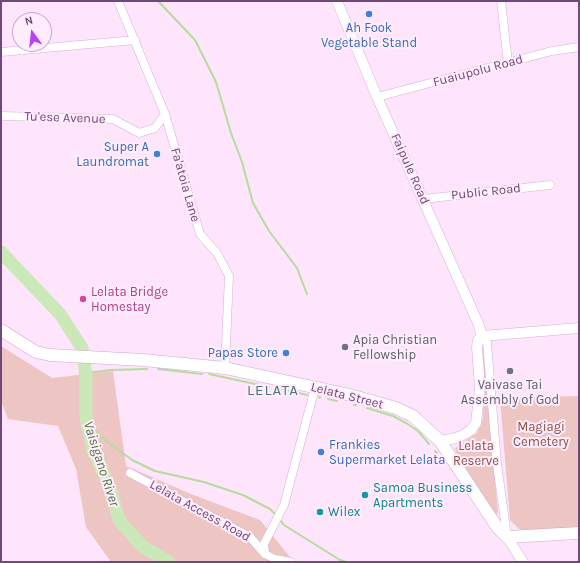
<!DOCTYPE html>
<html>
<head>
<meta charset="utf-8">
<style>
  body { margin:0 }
  #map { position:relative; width:580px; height:563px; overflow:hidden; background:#fee5fc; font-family:Karla,sans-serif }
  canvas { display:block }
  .frame { position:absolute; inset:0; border:2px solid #704879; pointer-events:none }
  .north { position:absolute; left:12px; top:12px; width:40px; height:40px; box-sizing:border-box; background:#ffedfe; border:1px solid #c6abc9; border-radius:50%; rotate:345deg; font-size:11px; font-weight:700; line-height:16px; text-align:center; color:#704879 }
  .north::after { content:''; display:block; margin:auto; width:14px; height:18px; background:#ba43f0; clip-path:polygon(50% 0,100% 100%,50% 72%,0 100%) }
</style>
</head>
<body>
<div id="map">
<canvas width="580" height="563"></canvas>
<div class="frame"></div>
<div class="north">N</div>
</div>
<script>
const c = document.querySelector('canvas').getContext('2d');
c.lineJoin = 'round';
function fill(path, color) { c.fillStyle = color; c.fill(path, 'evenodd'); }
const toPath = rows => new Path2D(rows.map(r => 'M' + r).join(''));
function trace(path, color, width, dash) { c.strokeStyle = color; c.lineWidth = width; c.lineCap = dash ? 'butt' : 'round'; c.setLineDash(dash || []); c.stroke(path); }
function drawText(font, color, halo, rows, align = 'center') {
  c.font = font + ' Karla,sans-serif'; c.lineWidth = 4; c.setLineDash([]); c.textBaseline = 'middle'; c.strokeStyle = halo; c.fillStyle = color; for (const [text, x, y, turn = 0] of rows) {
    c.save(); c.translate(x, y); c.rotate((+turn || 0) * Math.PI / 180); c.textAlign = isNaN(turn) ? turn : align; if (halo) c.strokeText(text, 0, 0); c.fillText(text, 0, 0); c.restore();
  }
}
const green = toPath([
  [1,346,52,378,113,371,126,466,191,494,260,520,294,562,111,562,86,527,76,469,58,426,8,419,1,401],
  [482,347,483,347,498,513,495,515,456,452,455,448,477,433,483,418,484,382],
  [579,396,579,529,530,533,519,529,510,520,500,398]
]);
const stream = toPath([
  [158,1,195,40,216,82,231,133,242,162,253,203,269,231,297,268,307,294],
  [158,369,202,374],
  [86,373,111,370,147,369],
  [209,374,269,387],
  [277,388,307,395],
  [319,397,320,398],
  [328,399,337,401],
  [354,405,356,405],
  [367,408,393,416,406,423,418,431,429,444],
  [86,418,100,436,132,460,155,471,204,482,243,495,270,509,276,515],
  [435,451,437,453],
  [279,519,284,525,340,560,346,562]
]);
const river = toPath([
  [1,252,60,314,82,348,86,377,86,418,93,450,109,485,119,520,142,546,169,562]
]);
const minor = toPath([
  [118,1,165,114,200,234,217,253,229,276,225,368],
  [501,1,508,63],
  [1,52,135,40],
  [377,97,552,51,579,47],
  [1,116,113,119,139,133,155,128,165,114],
  [423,199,550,185],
  [482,336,487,343,497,464,507,536],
  [130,473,250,537,265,554],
  [291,562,275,559,265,554,264,544,284,505,315,388]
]);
const tertiary = toPath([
  [337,1,377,97,478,323,482,336],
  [440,441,456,438,463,435,471,430,476,423,480,387,477,347,478,340,482,336,579,328],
  [507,537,523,562]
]);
const secondary = toPath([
  [1,330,36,352,50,355,143,360,225,368,350,395,396,408,413,416,440,441,497,527,507,537,579,533]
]);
const markers = [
  [369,14,4,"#3f7fe0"],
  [157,154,4,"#3f7fe0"],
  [83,299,4,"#d1479c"],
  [345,347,4,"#6b7280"],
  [286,353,4,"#3f7fe0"],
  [510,371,4,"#6b7280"],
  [321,452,4,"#3f7fe0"],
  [365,495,4,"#0f9aa8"],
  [320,512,4,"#0f9aa8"]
];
const shopNames = [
  ["Ah Fook",369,28,"center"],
  ["Vegetable Stand",369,43,"center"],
  ["Super A",149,147],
  ["Laundromat",149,162],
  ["Papas Store",278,353],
  ["Frankies",329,445,"left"],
  ["Supermarket Lelata",329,460,"left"]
];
const streetNames = [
  ["Fuaiupolu Road",478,71,-15],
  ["Tu'ese Avenue",65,118,2],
  ["Faipule Road",410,169,66],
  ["Fa'atoia Lane",185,185,74],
  ["Public Road",486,192,-6],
  ["Lelata Street",347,396,14],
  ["Lelata Access Road",200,511,29]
];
const hotelNames = [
  ["Lelata Bridge",91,292],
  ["Homestay",91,307]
];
const worshipNames = [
  ["Apia Christian",353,340],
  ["Fellowship",353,355],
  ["Vaivase Tai",510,385,"center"],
  ["Assembly of God",510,400,"center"]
];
const parkNames = [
  ["Magiagi",541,427],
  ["Cemetery",541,442],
  ["Lelata",476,446],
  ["Reserve",476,461]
];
const cultureNames = [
  ["Samoa Business",373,488],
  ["Apartments",373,503],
  ["Wilex",328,512]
];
const waterNames = [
  ["Vaisigano River",101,464,72]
];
const quarterNames = [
  ["LELATA",273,391]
];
fill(green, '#edc5c2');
trace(stream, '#b5dc9d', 2);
trace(river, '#cbe9b8', 13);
trace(minor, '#d2b0d5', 9);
trace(tertiary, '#d2b0d5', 11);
trace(secondary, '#cea5d2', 13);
trace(minor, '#fff', 8);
trace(tertiary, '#fff', 10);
trace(secondary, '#fff', 12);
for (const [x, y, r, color] of markers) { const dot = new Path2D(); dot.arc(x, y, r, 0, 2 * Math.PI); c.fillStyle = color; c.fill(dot); trace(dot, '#ffedfe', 1.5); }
drawText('13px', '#366cbe', '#ffedfe', shopNames, 'right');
drawText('13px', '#704879', '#ffedfe', streetNames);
drawText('13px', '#b23c85', '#ffedfe', hotelNames, 'left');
drawText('13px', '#5b616d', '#ffedfe', worshipNames, 'left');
drawText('13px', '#8c5044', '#ffedfe', parkNames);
drawText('13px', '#0d838f', '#ffedfe', cultureNames, 'left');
drawText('italic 14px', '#4f7838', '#ffedfe', waterNames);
c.letterSpacing = '1px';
drawText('15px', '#4e747a', '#ffedfe', quarterNames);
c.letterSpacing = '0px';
</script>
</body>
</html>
